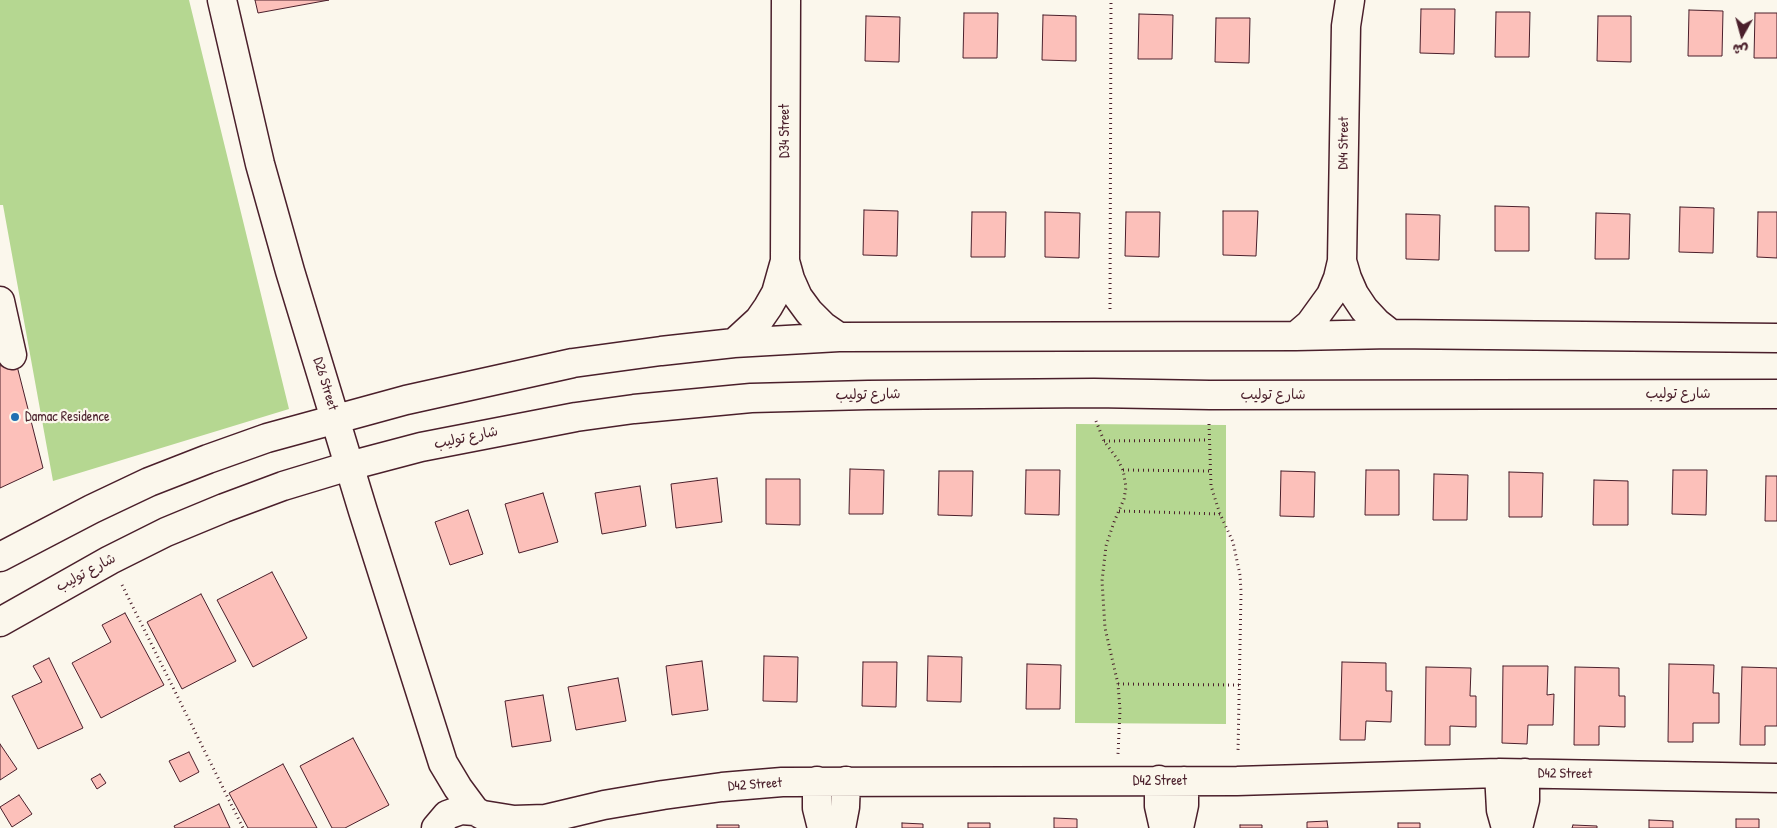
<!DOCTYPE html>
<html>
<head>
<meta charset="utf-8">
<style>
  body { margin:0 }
  #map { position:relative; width:1777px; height:828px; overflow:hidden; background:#fbf7ec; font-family:"Patrick Hand","Playpen Sans Arabic",sans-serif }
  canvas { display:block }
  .north { position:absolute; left:1717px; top:10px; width:50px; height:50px; -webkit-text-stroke:4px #fbf7ec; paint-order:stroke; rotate:187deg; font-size:14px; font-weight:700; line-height:20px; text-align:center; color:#4a1f2b }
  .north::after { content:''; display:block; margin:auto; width:18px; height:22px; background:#4a1f2b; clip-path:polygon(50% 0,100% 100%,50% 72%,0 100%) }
</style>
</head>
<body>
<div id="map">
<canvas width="1777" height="828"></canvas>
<div class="north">ش</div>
</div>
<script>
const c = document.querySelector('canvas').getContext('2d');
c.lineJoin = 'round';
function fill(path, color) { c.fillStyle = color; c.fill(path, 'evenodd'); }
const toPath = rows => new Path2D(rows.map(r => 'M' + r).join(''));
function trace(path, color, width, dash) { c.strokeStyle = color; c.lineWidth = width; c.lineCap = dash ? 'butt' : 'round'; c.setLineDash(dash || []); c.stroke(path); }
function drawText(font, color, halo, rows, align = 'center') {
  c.font = font + ' "Patrick Hand","Playpen Sans Arabic",sans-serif'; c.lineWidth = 4.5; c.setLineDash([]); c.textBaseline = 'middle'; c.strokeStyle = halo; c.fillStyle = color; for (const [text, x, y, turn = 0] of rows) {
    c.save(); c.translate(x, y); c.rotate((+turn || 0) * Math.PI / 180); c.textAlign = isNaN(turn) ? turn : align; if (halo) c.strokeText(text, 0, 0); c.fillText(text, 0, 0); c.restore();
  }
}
const green = toPath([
  [0,0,189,0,289,409,53,481,3,205,0,205],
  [1076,424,1226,425,1226,724,1075,723]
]);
const building = toPath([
  [255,0,329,0,258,13,255,0],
  [1421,9,1455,9,1454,54,1420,53,1421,9],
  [1689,10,1723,11,1722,56,1688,56,1689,10],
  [1496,12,1530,12,1529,57,1495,57,1496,12],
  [964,13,998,13,997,58,963,58,964,13],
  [1755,13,1777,13,1777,58,1754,58,1755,13],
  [1139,14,1173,15,1172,59,1138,59,1139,14],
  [1043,15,1076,16,1076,61,1042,60,1043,15],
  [866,16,900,17,899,62,865,61,866,16],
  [1598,16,1631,16,1631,62,1597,61,1598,16],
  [1216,18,1250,18,1249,63,1215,62,1216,18],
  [1495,206,1529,207,1529,251,1495,251,1495,206],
  [1680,207,1714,208,1713,253,1679,252,1680,207],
  [864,210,898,211,897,256,863,255,864,210],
  [1223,211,1258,211,1256,256,1223,255,1223,211],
  [972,212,1006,212,1005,257,971,257,972,212],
  [1045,212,1080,213,1079,258,1045,257,1045,212],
  [1126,212,1160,212,1159,257,1125,256,1126,212],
  [1758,212,1777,212,1777,258,1757,257,1758,212],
  [1596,213,1630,214,1629,259,1595,259,1596,213],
  [1406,214,1440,215,1439,260,1406,259,1406,214],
  [15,358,43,468,0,488,0,366,15,358],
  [850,469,884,470,883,514,849,514,850,469],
  [1026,470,1060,470,1059,515,1025,514,1026,470],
  [1366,470,1399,470,1399,515,1365,515,1366,470],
  [1673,470,1707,470,1706,515,1672,514,1673,470],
  [939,471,973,471,972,516,938,515,939,471],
  [1281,471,1315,472,1314,517,1280,516,1281,471],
  [1509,472,1543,473,1542,517,1509,517,1509,472],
  [1434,474,1468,475,1467,520,1433,520,1434,474],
  [1766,476,1777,476,1777,521,1765,521,1766,476],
  [717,478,722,522,676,528,671,484,717,478],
  [766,479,800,479,800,525,766,524,766,479],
  [1594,480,1628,481,1628,525,1593,525,1594,480],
  [640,486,646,526,602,534,595,493,640,486],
  [543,493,558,542,519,553,505,504,543,493],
  [468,510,483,554,450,565,435,522,468,510],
  [272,572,307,638,253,667,217,600,272,572],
  [201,594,236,661,182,689,147,622,201,594],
  [125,613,164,685,101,718,72,663,111,642,102,625,125,613],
  [764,656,798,657,797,702,763,701,764,656],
  [928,656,962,657,961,702,927,701,928,656],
  [49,658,83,728,38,749,12,696,42,682,33,666,49,658],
  [702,661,708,710,672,715,666,666,702,661],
  [863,662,897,662,896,707,862,706,863,662],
  [1342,662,1386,663,1386,691,1392,691,1391,722,1366,721,1365,740,1340,740,1342,662],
  [1027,664,1061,665,1060,709,1026,709,1027,664],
  [1669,664,1714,665,1713,693,1719,693,1719,723,1693,723,1693,742,1668,742,1669,664],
  [1503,666,1548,666,1547,695,1554,694,1553,725,1528,725,1527,744,1502,743,1503,666],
  [1426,667,1471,668,1470,696,1476,696,1476,727,1450,726,1450,745,1425,745,1426,667],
  [1575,667,1619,668,1619,696,1625,696,1625,727,1599,726,1599,745,1574,745,1575,667],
  [1742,667,1777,668,1777,726,1765,726,1765,745,1740,745,1742,667],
  [618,678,626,721,576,730,568,687,618,678],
  [543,695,551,741,512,747,505,701,543,695],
  [353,738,389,805,345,828,332,828,300,766,353,738],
  [0,744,17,769,0,780,0,744],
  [189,752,199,772,180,782,169,761,189,752],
  [283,764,317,828,248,828,229,793,283,764],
  [100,774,106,783,97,789,91,779,100,774],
  [19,795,32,814,12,827,0,807,19,795],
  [219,804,230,828,175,828,174,826,219,804],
  [1054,818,1077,819,1077,828,1054,828,1054,818],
  [1736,819,1759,819,1759,828,1736,828,1736,819],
  [1649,820,1673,821,1673,828,1649,828,1649,820],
  [1327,821,1328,828,1307,828,1307,822,1327,821],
  [902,823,923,824,923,828,902,828,902,823],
  [968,823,990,823,990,828,968,828,968,823],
  [1398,823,1420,823,1420,828,1398,828,1398,823],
  [717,825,739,825,739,828,717,828,717,825],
  [1240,825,1262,825,1262,828,1240,828,1240,825],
  [1573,825,1597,826,1597,828,1572,828,1573,825]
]);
const path = toPath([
  [1110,309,1111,0],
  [1096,421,1104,441,1118,460,1123,470,1126,487,1124,499,1114,522,1106,546,1102,581,1105,628,1118,684,1120,710,1118,754],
  [1209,424,1211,486,1220,514,1233,542,1240,575,1241,592,1238,753],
  [1104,441,1209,440],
  [1123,470,1210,471],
  [1119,511,1220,514],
  [122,585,243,828],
  [1118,684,1239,685]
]);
const minor = toPath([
  [222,0,260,164,290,271,363,511,443,763,458,788,475,811],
  [785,261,790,279,798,297,809,312,823,326,839,337],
  [1342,261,1347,278,1354,294,1364,309,1377,323,1391,334],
  [0,301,12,355],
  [1296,336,1310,324,1331,295,1338,278,1342,261,1346,26,1350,0],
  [734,343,759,320,768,307,776,293,785,261,786,0],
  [0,557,92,509,149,482,208,459,267,438,406,400,573,363,661,351,734,343,839,337,1296,336,1391,334,1777,338],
  [0,622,110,560,166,532,224,508,283,486,349,466,421,447,576,417,634,409,751,398,868,395,1094,393,1210,395,1777,394],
  [1499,773,1501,810,1506,828],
  [1159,780,1159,806,1164,828],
  [817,781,817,808,822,828],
  [483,815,514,820,545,819,604,805,663,795,722,787,782,782,1237,781,1499,773,1777,778],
  [436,828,447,815,461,810,475,811,486,817],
  [841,828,845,807,846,781],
  [1179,828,1184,805,1184,781],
  [1518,828,1525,800,1525,773]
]);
const markers = [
  [15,417,5,"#1f6fb2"]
];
const streetNames = [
  ["D34 Street",785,131,-90],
  ["D44 Street",1344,143,-89],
  ["D26 Street",325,384,73],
  ["شارع توليب",1678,394],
  ["شارع توليب",868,395,-1],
  ["شارع توليب",1273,395],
  ["شارع توليب",466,438,-12],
  ["شارع توليب",86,573,-28],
  ["D42 Street",1565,774,1],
  ["D42 Street",1160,781],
  ["D42 Street",755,785,-4]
];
const poiNames = [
  ["Damac Residence",25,417]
];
fill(green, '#b5d791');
fill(building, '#fcc0ba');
trace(building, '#4a1f2b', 1);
trace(minor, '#4a1f2b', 31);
trace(path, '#4a1f2b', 3, [1, 4]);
trace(minor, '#fbf7ec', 28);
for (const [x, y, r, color] of markers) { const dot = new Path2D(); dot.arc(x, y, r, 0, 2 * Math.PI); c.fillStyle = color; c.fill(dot); trace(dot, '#fbf7ec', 2); }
drawText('14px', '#4a1f2b', '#fbf7ec', streetNames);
drawText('14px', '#4a1f2b', '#fbf7ec', poiNames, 'left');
</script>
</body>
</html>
